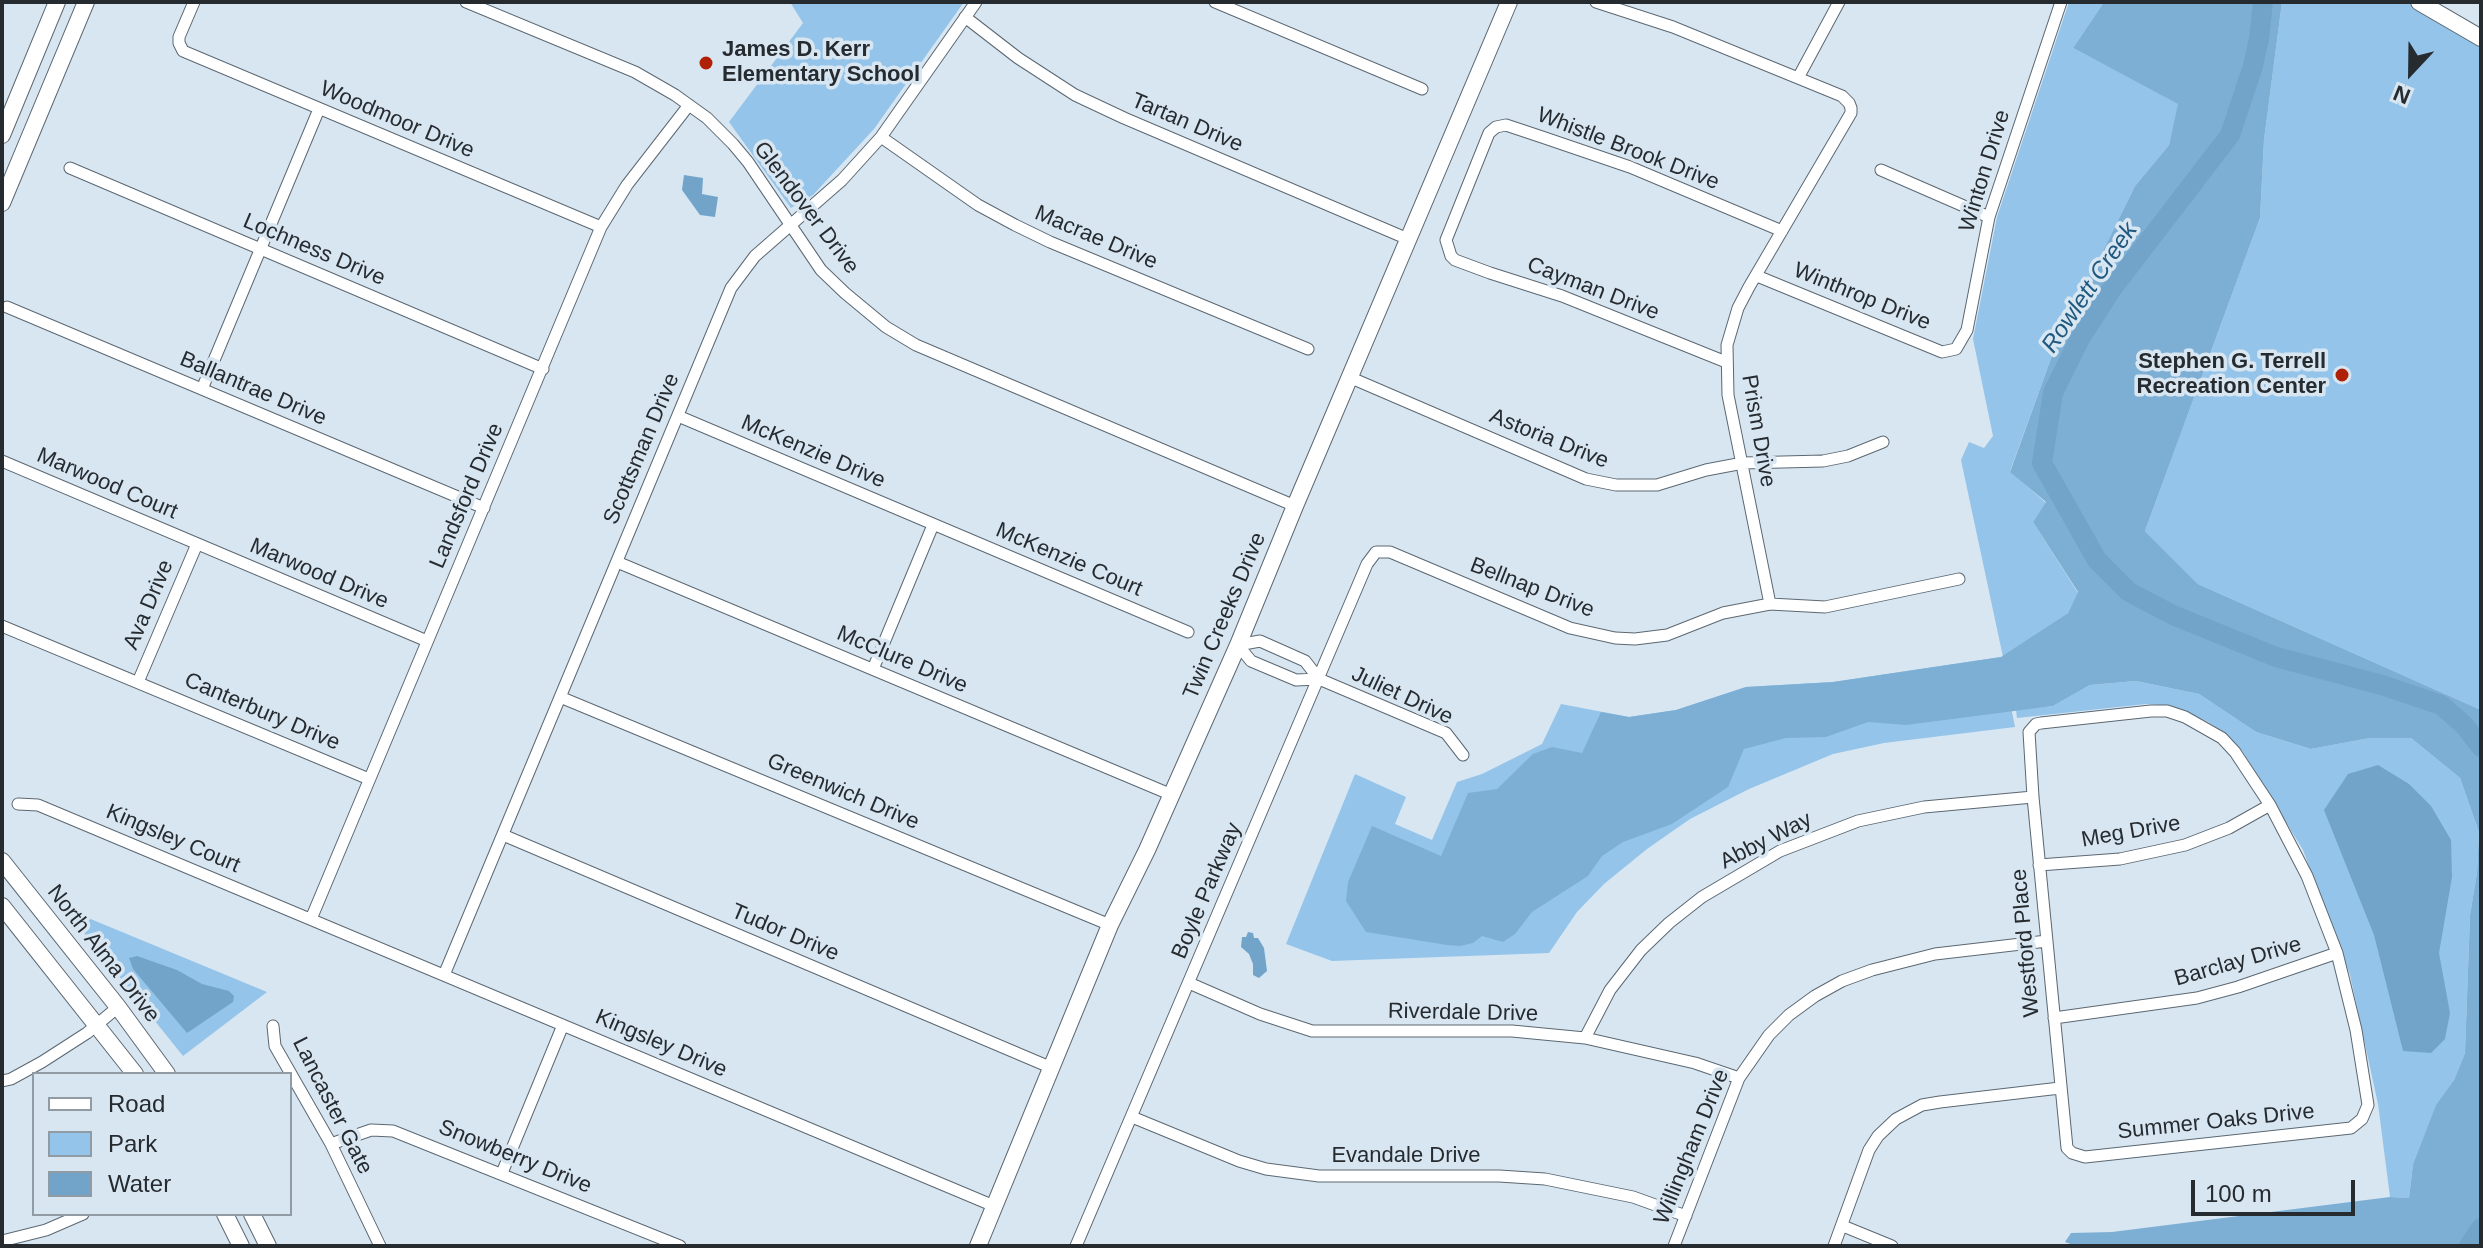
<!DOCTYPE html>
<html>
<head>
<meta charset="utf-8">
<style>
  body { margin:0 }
  #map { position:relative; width:2483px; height:1248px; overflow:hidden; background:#d8e6f2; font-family:Arial,sans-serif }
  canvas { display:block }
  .frame { position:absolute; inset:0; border:4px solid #262b30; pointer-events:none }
  .legend { position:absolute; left:32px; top:1072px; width:260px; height:144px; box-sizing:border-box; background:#d8e6f2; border:2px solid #919ba4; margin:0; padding:10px 14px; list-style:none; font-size:24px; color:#262b30 }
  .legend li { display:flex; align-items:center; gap:16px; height:40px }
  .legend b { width:40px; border:2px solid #919ba4 }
  .north { position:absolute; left:2371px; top:32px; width:80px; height:80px; -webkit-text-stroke:6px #d8e6f2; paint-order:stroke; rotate:202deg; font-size:22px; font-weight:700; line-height:32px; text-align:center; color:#262b30 }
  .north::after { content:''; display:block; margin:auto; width:28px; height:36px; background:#262b30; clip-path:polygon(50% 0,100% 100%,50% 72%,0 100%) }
  .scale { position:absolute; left:2191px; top:1180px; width:164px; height:36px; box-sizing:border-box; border:4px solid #262b30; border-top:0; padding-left:10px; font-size:24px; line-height:28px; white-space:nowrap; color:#262b30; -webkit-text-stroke:6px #d8e6f2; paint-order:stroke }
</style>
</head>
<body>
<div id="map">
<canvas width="2483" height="1248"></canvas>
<div class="frame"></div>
<ul class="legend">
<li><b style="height:10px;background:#fff"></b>Road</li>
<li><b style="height:22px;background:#94c4e9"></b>Park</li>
<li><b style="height:22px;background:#72a4ca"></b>Water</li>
</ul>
<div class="north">N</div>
<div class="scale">100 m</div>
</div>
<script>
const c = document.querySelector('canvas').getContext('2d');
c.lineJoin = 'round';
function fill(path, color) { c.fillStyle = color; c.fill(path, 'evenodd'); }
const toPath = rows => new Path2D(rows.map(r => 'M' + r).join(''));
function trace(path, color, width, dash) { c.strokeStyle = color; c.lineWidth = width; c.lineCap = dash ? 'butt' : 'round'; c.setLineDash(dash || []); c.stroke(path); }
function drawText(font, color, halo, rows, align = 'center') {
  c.font = font + ' Arial,sans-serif'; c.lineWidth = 7; c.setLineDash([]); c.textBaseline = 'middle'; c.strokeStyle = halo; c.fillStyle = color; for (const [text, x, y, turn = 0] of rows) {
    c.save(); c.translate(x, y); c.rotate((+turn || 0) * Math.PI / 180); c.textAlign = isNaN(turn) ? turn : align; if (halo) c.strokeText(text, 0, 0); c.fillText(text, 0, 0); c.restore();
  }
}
const green = toPath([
  [790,2,964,2,874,129,813,195,791,208,729,122,803,23],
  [2069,2,2104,2,2073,48,2179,104,2169,145,2135,186,2054,350,2010,471,2046,503,2033,522,2078,593,2068,613,2003,657,1961,460,1969,442,1984,448,1993,436,1973,339,1997,217],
  [2282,2,2406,2,2481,47,2481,710,2198,584,2145,531,2260,218,2264,140],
  [2001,657,2015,727,1884,743,1833,754,1749,789,1690,819,1647,849,1604,884,1577,912,1549,953,1332,961,1286,944,1355,774,1406,797,1395,824,1432,840,1457,782,1482,774,1542,744,1561,704,1629,717,1676,710,1746,687,1833,682],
  [2136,681,2199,694,2256,732,2311,749,2370,738,2411,738,2460,778,2479,832,2477,873,2470,915,2465,1053,2454,1080,2436,1106,2413,1164,2409,1198,2390,1197,2378,1104,2350,975,2303,850,2243,752,2227,735,2208,722,2184,711,2159,705,2146,704,2017,718,2016,710,2053,706,2090,685],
  [64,908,267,992,183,1056]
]);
const forest = toPath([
  [2104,2,2282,2,2264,140,2260,218,2145,531,2198,584,2481,710,2481,1246,2076,1246,2065,1242,2071,1233,2112,1232,2390,1197,2409,1198,2413,1164,2436,1105,2454,1080,2465,1053,2470,915,2477,873,2479,832,2460,778,2411,738,2370,738,2311,749,2256,732,2199,694,2136,681,2090,685,2053,706,1906,725,1868,722,1826,737,1786,738,1744,749,1728,787,1672,824,1623,842,1602,856,1588,876,1532,912,1515,934,1503,942,1482,936,1473,943,1460,946,1447,945,1366,932,1346,901,1348,882,1372,826,1441,856,1468,793,1497,789,1533,754,1552,747,1582,753,1601,712,1629,717,1676,710,1746,687,1833,682,2001,657,2068,613,2078,592,2033,522,2046,502,2010,472,2054,350,2135,186,2169,145,2178,104,2073,48]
]);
const water = toPath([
  [684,175,703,178,702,194,718,197,715,217,700,215,682,190],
  [2378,765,2409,784,2431,806,2451,840,2452,877,2439,953,2450,1013,2445,1039,2431,1053,2403,1051,2374,935,2324,810,2348,774],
  [1248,932,1253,933,1254,938,1258,938,1264,948,1267,971,1259,978,1253,975,1253,964,1249,954,1241,947,1242,937,1246,937],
  [137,956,177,970,202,984,229,991,234,996,233,1002,187,1033,133,969,129,958]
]);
const river = toPath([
  [2263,2,2259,39,2253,66,2230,135,2111,290,2079,340,2053,393,2042,463,2097,560,2129,592,2173,615,2276,657,2382,685,2441,705,2464,725,2481,747],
  [2469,1246,2481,1228]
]);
const street = toPath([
  [194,2,179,37,179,43,183,51,601,227],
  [466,2,635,72,675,95,707,118,733,144,748,162,821,270,845,293,886,327,916,345,1295,506],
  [1215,2,1422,89],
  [1596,2,1673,27,1842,96,1849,103,1851,108,1851,113,1749,287,1738,308,1727,345,1728,395,1770,604],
  [965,17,1018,58,1075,95,1124,118,1408,239],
  [1798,78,1839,2],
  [881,137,978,205,1015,225,1050,242,1308,349],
  [70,168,543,369],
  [1881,170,1989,217],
  [1757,276,1942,352,1956,349,1967,330,1989,217,2061,2],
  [7,307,484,508],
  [1726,362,1562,296,1490,273,1455,260,1451,256,1446,240,1489,133,1496,127,1506,125,1542,137,1630,167,1782,231],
  [1349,377,1586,479,1616,485,1657,485,1706,470,1743,463,1823,461,1848,456,1883,442],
  [202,389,319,109],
  [678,416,1188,632],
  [2,461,427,641],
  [617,562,1172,795],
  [2,626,369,779],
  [1238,645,1251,661,1296,680,1319,679,1446,733,1463,755],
  [1238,645,1260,641,1305,661,1319,679],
  [873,669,933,525],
  [138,682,197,544],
  [560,697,1110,925],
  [2151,711,2167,711,2185,717,2222,738,2235,752,2270,805,2307,876,2337,953,2356,1030,2368,1105,2362,1119,2351,1128,2085,1157,2072,1153,2067,1148,2033,797,2029,732,2036,724,2041,723,2151,711],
  [18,804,38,805,994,1206],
  [503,835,1052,1068],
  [2039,865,2120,859,2185,845,2229,828,2270,805],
  [311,919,601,227,627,185,689,105],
  [444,975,731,288,755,256,842,180,881,137,976,2],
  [1189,983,1260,1014,1312,1031,1512,1031,1585,1038,1695,1063,1739,1078],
  [2054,1018,2197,998,2238,987,2337,953],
  [273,1026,275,1046,331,1144,380,1246],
  [1585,1038,1610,990,1641,950,1669,923,1702,897,1780,851,1858,821,1924,807,2033,797],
  [2,1081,11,1079,42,1062,87,1033,118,1007],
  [1132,1117,1239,1161,1266,1169,1319,1176,1499,1176,1545,1179,1633,1197,1686,1216],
  [331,1144,371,1130,393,1131,680,1246],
  [502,1173,563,1025],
  [1843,1226,1892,1246],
  [2,1241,46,1230,83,1214],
  [1076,1246,1367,564,1376,552,1390,552,1570,628,1615,638,1635,639,1667,635,1723,613,1770,604,1825,607,1959,579],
  [1674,1246,1739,1078,1769,1035,1789,1015,1815,996,1842,981,1872,970,1935,954,2047,941],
  [1834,1246,1869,1150,1878,1136,1896,1119,1922,1105,1940,1102,2060,1088]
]);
const secondary = toPath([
  [2419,2,2481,38],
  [2,135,57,2],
  [2,203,86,2],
  [2,861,118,1007,167,1074],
  [2,906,135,1074],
  [225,1214,241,1246],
  [252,1214,268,1246],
  [978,1246,1110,925,1147,850,1238,645,1295,506,1509,2]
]);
const markers = [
  [706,63,8,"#af2106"],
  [2342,375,8,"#af2106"]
];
const poiNames = [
  ["James D. Kerr",722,50],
  ["Elementary School",722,75],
  ["Stephen G. Terrell",2326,362,"right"],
  ["Recreation Center",2326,387,"right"]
];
const streetNames = [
  ["Woodmoor Drive",397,120,23],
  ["Tartan Drive",1187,123,23],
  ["Whistle Brook Drive",1628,149,21],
  ["Winton Drive",1985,171,-73],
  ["Glendover Drive",806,208,53],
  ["Macrae Drive",1096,238,23],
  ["Lochness Drive",314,250,23],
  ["Cayman Drive",1593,289,21],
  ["Winthrop Drive",1862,297,22],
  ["Ballantrae Drive",253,389,23],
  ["Prism Drive",1758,431,80],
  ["Astoria Drive",1549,439,22],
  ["Scottsman Drive",642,449,-67],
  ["McKenzie Drive",813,452,23],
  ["Marwood Court",107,484,23],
  ["Landsford Drive",467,496,-67],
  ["McKenzie Court",1069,560,23],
  ["Marwood Drive",319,574,23],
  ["Bellnap Drive",1532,588,21],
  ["Ava Drive",149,605,-67],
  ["Twin Creeks Drive",1225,616,-67],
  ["McClure Drive",902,660,23],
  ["Juliet Drive",1402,696,25],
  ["Canterbury Drive",262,712,23],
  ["Greenwich Drive",843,792,23],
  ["Meg Drive",2131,832,-10],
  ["Kingsley Court",173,839,23],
  ["Abby Way",1766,841,-27],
  ["Boyle Parkway",1207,891,-67],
  ["Tudor Drive",785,933,23],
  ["Westford Place",2026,943,-95],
  ["North Alma Drive",103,954,52],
  ["Barclay Drive",2238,962,-16],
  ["Riverdale Drive",1463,1013,1],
  ["Kingsley Drive",661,1044,23],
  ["Lancaster Gate",332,1106,63],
  ["Summer Oaks Drive",2216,1122,-6],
  ["Willingham Drive",1692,1147,-68],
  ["Evandale Drive",1406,1156],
  ["Snowberry Drive",515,1157,22]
];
const waterNames = [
  ["Rowlett Creek",2090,288,-56]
];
fill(green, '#94c4e9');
fill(forest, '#7dafd5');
fill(water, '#72a4ca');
trace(river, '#72a4ca', 20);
trace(street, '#5b6872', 13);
trace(secondary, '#5b6872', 18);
trace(street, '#fff', 11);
trace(secondary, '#fff', 16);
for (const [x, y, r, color] of markers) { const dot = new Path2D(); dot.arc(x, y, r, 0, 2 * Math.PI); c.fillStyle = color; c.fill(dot); trace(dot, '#d8e6f2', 3); }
drawText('bold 22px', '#262b30', '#d8e6f2', poiNames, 'left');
drawText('22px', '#262b30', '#d8e6f2', streetNames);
drawText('italic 24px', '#20597f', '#d8e6f2', waterNames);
</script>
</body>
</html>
